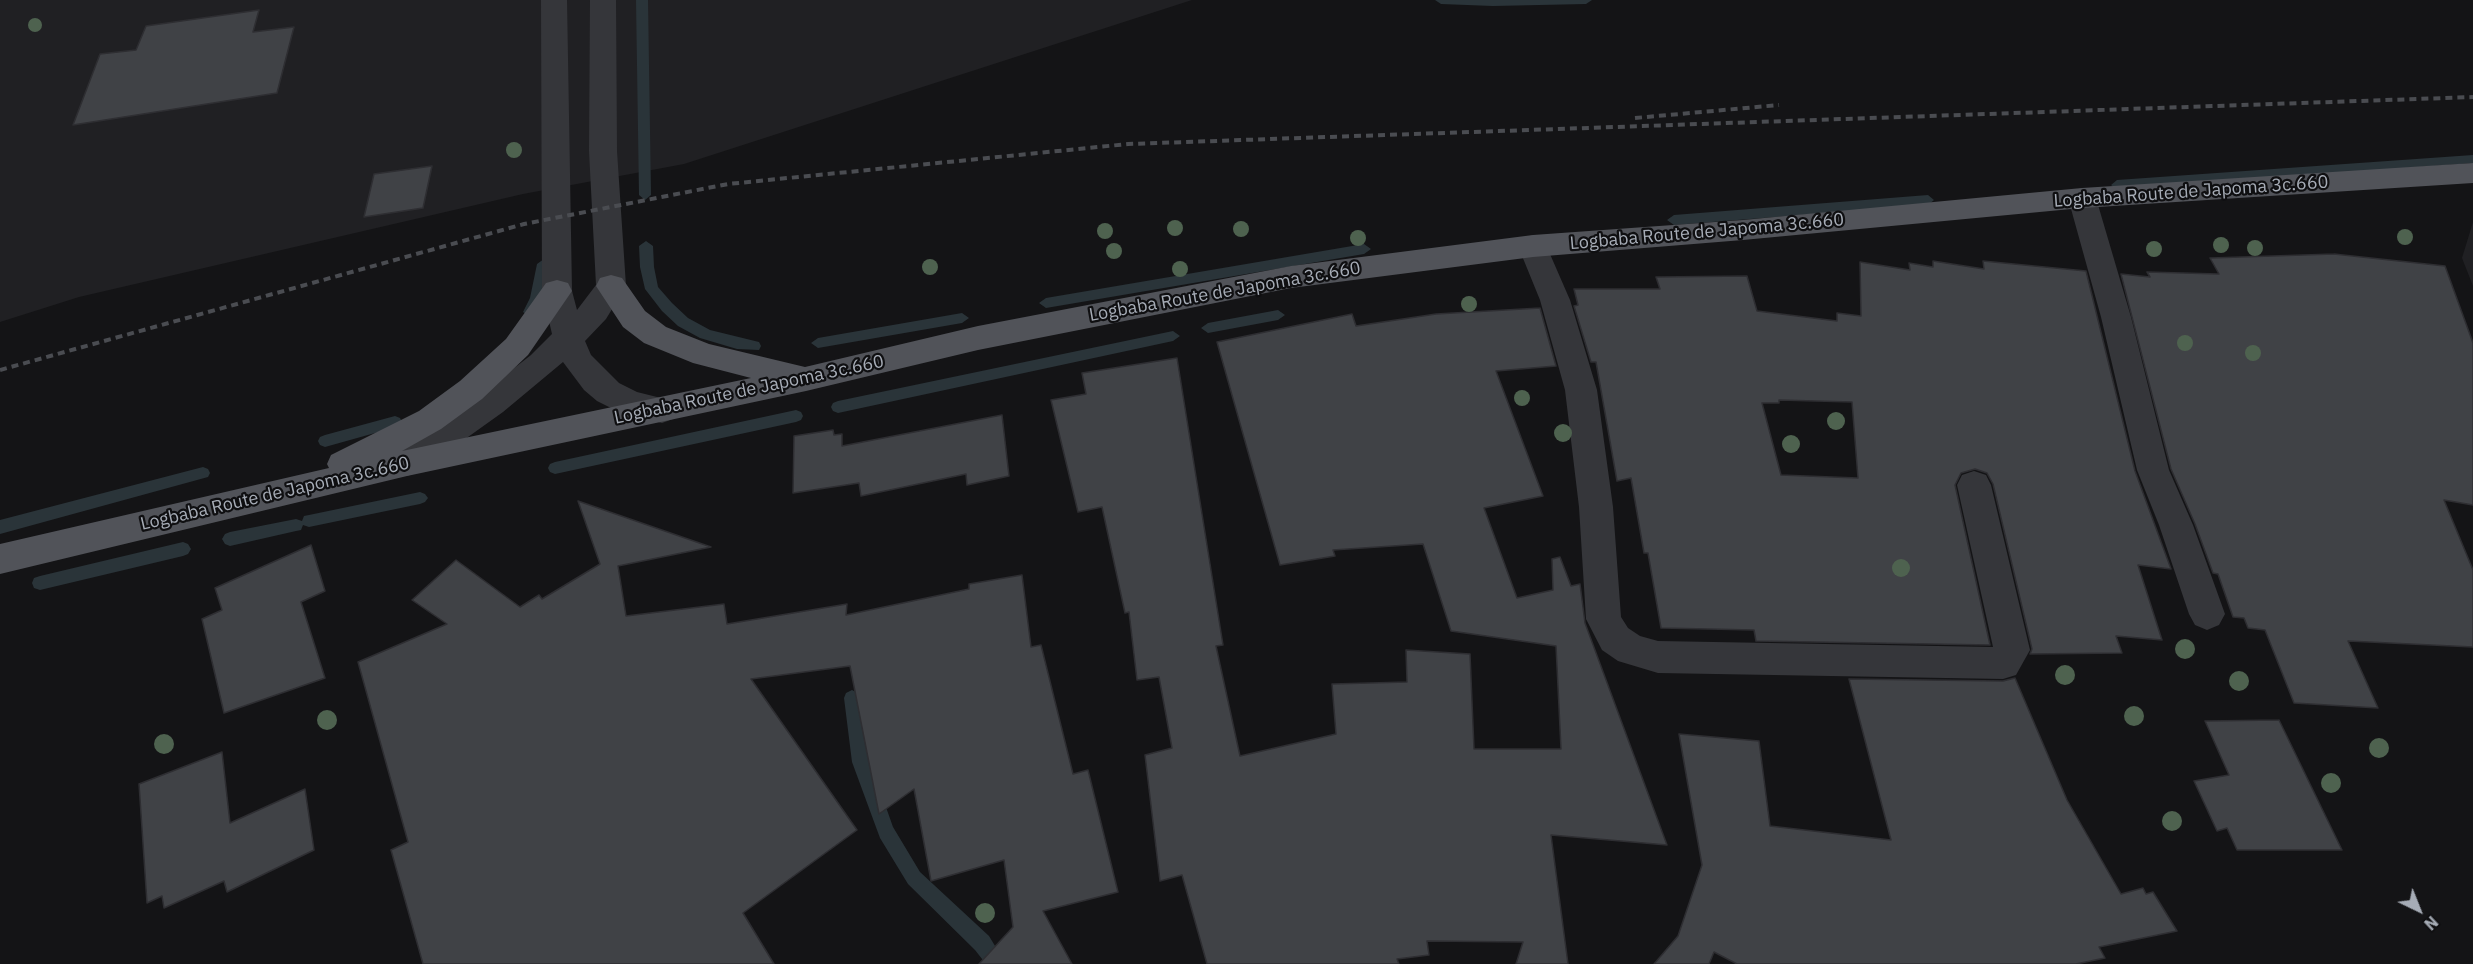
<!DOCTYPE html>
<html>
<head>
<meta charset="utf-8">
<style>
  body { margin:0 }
  #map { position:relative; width:2473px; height:964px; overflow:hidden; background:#141416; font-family:"IBM Plex Sans",sans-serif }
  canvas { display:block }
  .north { position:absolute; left:2389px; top:880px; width:60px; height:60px; -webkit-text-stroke:4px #0f0f11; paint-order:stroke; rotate:137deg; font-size:16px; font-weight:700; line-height:24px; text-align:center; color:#a6acb6 }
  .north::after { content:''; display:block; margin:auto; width:21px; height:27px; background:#a6acb6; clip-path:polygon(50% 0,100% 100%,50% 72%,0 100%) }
</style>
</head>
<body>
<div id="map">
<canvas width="2473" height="964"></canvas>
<div class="north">N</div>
</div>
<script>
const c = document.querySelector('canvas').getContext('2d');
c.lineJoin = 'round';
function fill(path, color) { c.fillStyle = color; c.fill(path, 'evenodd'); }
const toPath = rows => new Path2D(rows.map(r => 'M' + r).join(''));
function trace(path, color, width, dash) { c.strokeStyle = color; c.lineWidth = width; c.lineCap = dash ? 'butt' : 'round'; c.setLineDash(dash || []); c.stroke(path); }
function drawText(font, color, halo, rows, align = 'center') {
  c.font = font + ' "IBM Plex Sans",sans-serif'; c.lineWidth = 4.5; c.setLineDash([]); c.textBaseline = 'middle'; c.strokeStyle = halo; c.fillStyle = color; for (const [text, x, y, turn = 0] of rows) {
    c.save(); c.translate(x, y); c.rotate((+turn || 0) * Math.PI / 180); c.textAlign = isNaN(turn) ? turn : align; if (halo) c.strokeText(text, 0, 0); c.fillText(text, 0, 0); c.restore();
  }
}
const built = toPath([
  [0,0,1192,0,684,164,523,194,79,297,0,322],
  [2473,222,2473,286,2462,258]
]);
const stream = toPath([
  [636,0,648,0,651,195,645,200,639,195,636,0],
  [1435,0,1592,0,1586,4,1493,6,1441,4,1435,0],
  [2473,155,2473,163,2117,190,2111,185,2117,180,2473,155],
  [1928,195,1934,200,1928,205,1674,225,1667,220,1674,215,1928,195],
  [646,241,653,246,654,267,658,287,672,303,688,318,710,330,759,342,761,346,759,350,737,349,700,338,678,326,662,311,645,289,640,267,639,246,646,241],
  [1364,244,1371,249,1364,254,1046,308,1039,303,1046,298,1364,244],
  [544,259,551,264,544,298,535,316,530,317,523,312,530,298,537,264,544,259],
  [1278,310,1285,315,1278,320,1208,333,1201,328,1208,323,1278,310],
  [962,313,969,318,962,323,818,348,811,343,818,338,962,313],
  [1173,331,1180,336,1173,341,838,413,833,411,831,407,833,403,838,401,1173,331],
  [796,410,801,412,803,416,801,420,796,422,555,474,550,472,548,468,550,464,555,462,796,410],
  [395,416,400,418,402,422,400,426,325,447,320,445,318,441,320,437,325,435,395,416],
  [203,467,208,469,210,473,208,477,0,534,0,520,203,467],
  [420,492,425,494,428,498,425,502,420,504,309,527,303,525,301,530,296,531,230,546,225,544,222,539,225,534,230,532,296,519,302,521,304,516,309,515,420,492],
  [183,542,188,544,191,549,188,554,183,556,40,590,34,588,32,583,34,578,40,576,183,542],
  [852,690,858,693,860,698,870,762,893,827,920,872,989,936,1006,964,986,964,975,950,908,884,880,838,852,762,844,698,846,693,852,690]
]);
const building = toPath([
  [259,10,253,32,294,27,277,93,73,125,100,54,136,50,146,26,259,10],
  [432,166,423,208,364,217,374,174,432,166],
  [2334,254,2445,266,2473,343,2473,505,2444,500,2473,570,2473,647,2348,641,2378,708,2294,703,2265,630,2248,628,2244,618,2233,617,2218,574,2213,573,2195,524,2171,469,2121,274,2150,277,2147,272,2219,274,2210,258,2334,254],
  [1933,261,1984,269,1983,261,2086,271,2135,471,2171,569,2138,565,2162,640,2116,636,2122,653,2030,654,2032,649,1993,484,1987,473,1975,469,1961,473,1955,485,1990,645,1756,641,1754,630,1661,628,1648,553,1644,553,1631,478,1617,481,1596,362,1591,362,1574,306,1578,305,1574,289,1660,289,1656,277,1747,276,1757,311,1837,321,1837,313,1861,316,1860,262,1910,270,1909,263,1933,267,1933,261],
  [1779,400,1852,402,1858,478,1781,475,1762,403,1779,403,1779,400],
  [1540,308,1556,366,1496,371,1543,496,1484,508,1517,598,1553,590,1552,559,1560,557,1571,586,1580,584,1585,623,1667,845,1551,835,1568,964,1516,964,1523,942,1427,941,1429,955,1397,959,1399,964,1207,964,1182,875,1160,881,1145,755,1172,748,1159,677,1137,680,1129,612,1125,613,1102,507,1078,512,1051,400,1086,394,1082,373,1177,358,1223,645,1216,646,1240,756,1336,734,1332,684,1407,682,1406,650,1470,654,1474,749,1561,749,1556,646,1451,631,1423,544,1333,550,1335,556,1280,565,1217,342,1352,314,1356,326,1436,314,1540,308],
  [1002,415,1009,476,967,485,966,474,861,496,859,483,793,493,794,436,833,430,834,435,842,434,842,446,1002,415],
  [578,501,711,547,618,566,626,616,724,604,727,624,847,604,846,615,969,589,969,584,1022,575,1031,647,1041,645,1073,774,1088,770,1118,892,1043,911,1072,964,979,964,1013,927,1004,860,931,881,914,789,879,814,850,666,751,679,857,830,743,913,774,964,423,964,391,850,408,842,358,662,447,624,412,600,456,560,520,607,539,595,542,599,600,564,578,501],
  [311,545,325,591,301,602,325,678,224,713,202,619,222,610,215,588,311,545],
  [2015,678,2067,800,2121,894,2143,888,2146,894,2153,892,2177,931,2099,947,2105,958,2076,964,1737,964,1714,952,1709,964,1654,964,1678,936,1702,865,1679,734,1759,741,1770,826,1891,840,1849,679,2003,681,2015,678],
  [2279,720,2342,850,2237,850,2227,828,2217,831,2194,781,2229,775,2205,721,2279,720],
  [222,752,230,823,305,789,314,850,227,892,224,881,164,908,162,896,147,903,139,784,222,752]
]);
const minor = toPath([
  [2082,188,2092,191,2096,198,2131,317,2169,470,2193,525,2225,614,2219,625,2207,630,2195,625,2189,614,2159,525,2137,470,2101,317,2068,198,2072,191,2082,188],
  [1533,235,1543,238,1570,300,1597,390,1613,507,1621,617,1628,628,1640,636,1658,641,1993,647,1957,485,1962,475,1974,471,1986,475,1991,485,2030,650,2016,675,2003,679,1658,673,1618,661,1602,650,1586,619,1579,507,1565,390,1540,300,1518,246,1523,238,1533,235]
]);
const tertiary = toPath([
  [541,0,567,0,572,291,577,310,596,285,589,151,590,0,616,0,617,151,626,286,606,319,585,341,591,355,619,383,637,392,673,401,678,410,673,419,662,423,619,412,597,401,584,390,563,362,503,412,419,472,407,476,395,472,391,463,395,454,481,394,531,355,552,334,542,291,541,0]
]);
const primary = toPath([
  [2473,163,2473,183,2082,208,1743,240,1533,257,1291,288,978,350,806,391,407,476,0,574,0,544,329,468,327,464,331,455,419,411,460,381,506,339,546,283,557,280,568,283,572,291,528,355,482,399,441,429,402,451,751,378,693,363,644,343,623,327,596,286,600,278,611,275,622,278,645,311,666,327,709,344,805,367,978,326,1291,266,1533,235,1743,220,2082,188,2473,163]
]);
const rail = toPath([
  [1635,118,1779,105],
  [0,370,524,224,728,184,1128,144,2473,97]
]);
const trees = [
  [35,25,7],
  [514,150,8],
  [1175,228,8],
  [1241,229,8],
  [1105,231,8],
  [2405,237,8],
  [1358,238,8],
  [2221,245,8],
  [2255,248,8],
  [2154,249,8],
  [1114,251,8],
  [930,267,8],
  [1180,269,8],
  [1469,304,8],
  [2185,343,8],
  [2253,353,8],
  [1522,398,8],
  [1836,421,9],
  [1563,433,9],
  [1791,444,9],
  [1901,568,9],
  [2185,649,10],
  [2065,675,10],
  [2239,681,10],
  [2134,716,10],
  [327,720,10],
  [164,744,10],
  [2379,748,10],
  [2331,783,10],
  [2172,821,10],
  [985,913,10]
];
const streetNames = [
  ["Logbaba Route de Japoma 3c.660",2191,192,-4],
  ["Logbaba Route de Japoma 3c.660",1707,232,-5],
  ["Logbaba Route de Japoma 3c.660",1225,292,-10],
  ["Logbaba Route de Japoma 3c.660",749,390,-12],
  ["Logbaba Route de Japoma 3c.660",275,494,-13]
];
fill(built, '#202023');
fill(stream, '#2a3439');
fill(building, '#404246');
trace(building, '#2e2e32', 1.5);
fill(minor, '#35363a');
fill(tertiary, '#35363a');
fill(primary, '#515359');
trace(rail, '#4a4c51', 4, [7, 5]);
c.fillStyle = '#4e624f';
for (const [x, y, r] of trees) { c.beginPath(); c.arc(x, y, r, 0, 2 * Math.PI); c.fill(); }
drawText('18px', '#a6acb6', '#0f0f11', streetNames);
</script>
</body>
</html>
